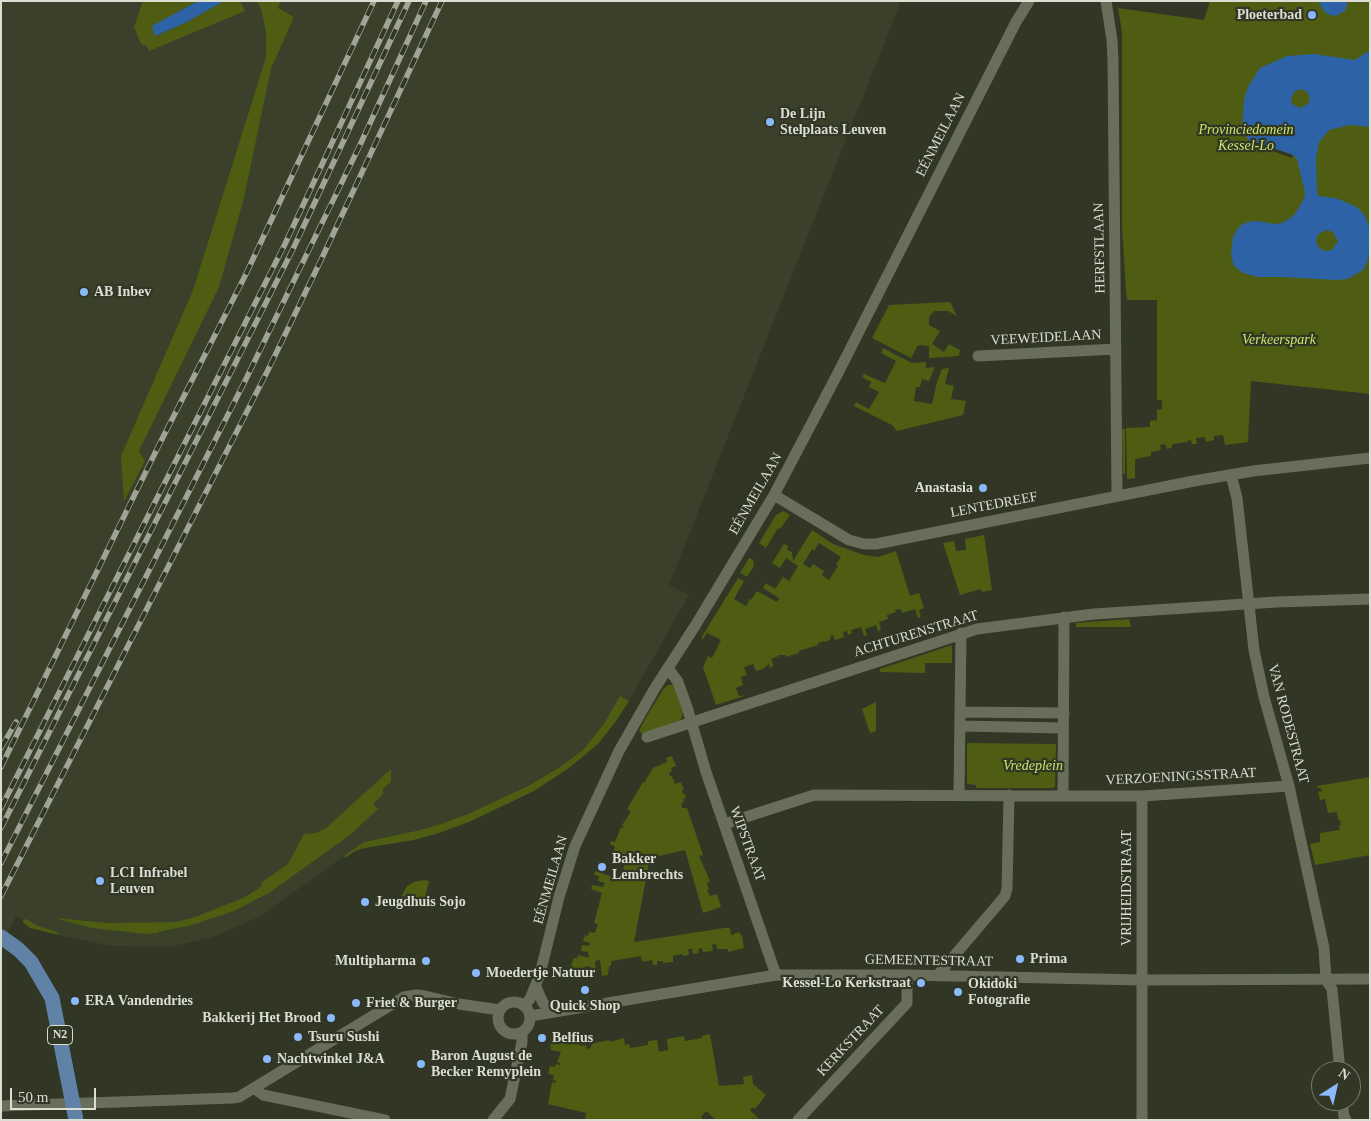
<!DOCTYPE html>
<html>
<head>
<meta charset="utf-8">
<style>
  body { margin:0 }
  #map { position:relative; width:1371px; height:1121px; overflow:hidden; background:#313625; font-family:Georgia,serif }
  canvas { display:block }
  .frame { position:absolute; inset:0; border:2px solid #daded3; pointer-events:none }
  .north { position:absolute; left:1311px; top:1061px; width:50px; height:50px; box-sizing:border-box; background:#313625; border:1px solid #75796b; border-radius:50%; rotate:35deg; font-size:14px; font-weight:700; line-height:20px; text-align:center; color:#daded3 }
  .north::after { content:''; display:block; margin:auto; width:18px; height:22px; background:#8abafc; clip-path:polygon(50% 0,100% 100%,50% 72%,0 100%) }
  .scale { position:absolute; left:10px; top:1088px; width:86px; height:22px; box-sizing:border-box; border:2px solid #daded3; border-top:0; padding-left:6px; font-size:15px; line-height:18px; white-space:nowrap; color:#daded3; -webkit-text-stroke:4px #313625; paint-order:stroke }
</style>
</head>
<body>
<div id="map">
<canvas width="1371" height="1121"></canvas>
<div class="frame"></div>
<div class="north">N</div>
<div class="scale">50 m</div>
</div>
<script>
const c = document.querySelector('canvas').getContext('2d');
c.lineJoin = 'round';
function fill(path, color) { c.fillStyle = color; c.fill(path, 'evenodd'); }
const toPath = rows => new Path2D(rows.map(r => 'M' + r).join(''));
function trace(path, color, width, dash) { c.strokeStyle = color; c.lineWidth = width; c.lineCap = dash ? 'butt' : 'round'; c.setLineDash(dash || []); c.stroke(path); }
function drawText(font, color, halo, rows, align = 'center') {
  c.font = font + ' Georgia,serif'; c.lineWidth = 4.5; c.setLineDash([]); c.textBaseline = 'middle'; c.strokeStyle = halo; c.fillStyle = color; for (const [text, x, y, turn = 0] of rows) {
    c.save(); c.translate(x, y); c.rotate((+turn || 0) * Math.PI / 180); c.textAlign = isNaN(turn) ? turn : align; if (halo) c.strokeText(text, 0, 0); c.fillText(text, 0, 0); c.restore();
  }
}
const built = toPath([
  [1,1,257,1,261,9,266,33,266,57,193,290,121,456,145,461,138,451,244,198,271,69,294,17,278,8,281,1,901,1,669,585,689,595,629,701,620,696,603,725,583,750,560,767,528,786,468,814,441,824,420,830,364,842,259,917,213,937,170,947,111,946,44,932,16,916,1,946]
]);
const green = toPath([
  [143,1,198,1,153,26,156,36,185,23,224,1,240,1,245,11,149,51,147,46,141,44,134,27],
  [257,1,281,1,278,8,294,17,271,69,244,198,219,287,139,451,145,461,124,501,121,456,193,290,266,57,266,33,261,9],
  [1210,1,1370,1,1370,394,1251,381,1248,442,1225,445,1223,435,1214,436,1214,440,1206,442,1205,437,1196,438,1197,444,1192,444,1191,440,1187,441,1187,442,1173,444,1171,448,1167,449,1165,444,1160,445,1161,450,1151,452,1151,456,1135,459,1135,478,1127,479,1126,428,1150,427,1150,421,1157,420,1157,410,1162,409,1162,400,1157,400,1157,300,1127,300,1126,291,1122,227,1122,32,1118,8,1204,20],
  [950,302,957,316,948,311,934,311,929,317,929,325,940,331,932,344,944,352,949,344,960,350,959,356,929,358,929,346,918,345,911,358,872,338,889,305],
  [883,348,912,363,926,362,926,368,935,367,929,381,922,379,920,387,916,387,914,401,932,404,937,382,942,369,949,368,945,384,954,386,951,399,966,401,963,415,897,431,892,425,854,406,856,402,869,409,879,392,869,387,871,382,862,377,864,374,885,383,896,361,881,353],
  [1122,429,1125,429,1125,474,1123,474],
  [783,511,790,515,780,529,778,528,766,548,759,543,776,515],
  [812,530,833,544,864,555,878,557,896,551,910,596,919,593,924,608,919,610,921,617,918,618,915,609,902,613,900,609,895,610,896,612,887,615,888,619,879,622,881,630,878,631,876,625,865,629,867,635,864,636,861,627,851,630,852,633,848,635,847,631,843,632,844,637,835,640,833,635,830,636,831,639,826,642,824,641,818,643,818,645,799,651,799,653,786,657,785,655,778,655,779,656,771,659,774,666,770,668,769,664,763,669,756,671,753,664,744,667,747,675,741,677,743,685,736,688,739,696,747,695,716,705,703,667,708,656,712,658,721,640,707,633,703,639,701,638,738,578,744,581,734,599,746,606,749,601,748,599,751,600,757,591,777,602,779,598,763,588,766,583,775,589,783,577,789,581,798,566,786,558,780,568,772,563,784,544,788,546,787,550,792,552,793,561],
  [819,543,841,557,836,564,838,566,829,580,822,575,824,571,813,564,810,568,803,564,812,549,814,551],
  [984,535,992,590,982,592,981,589,960,595,943,543,954,541,956,551,966,550,965,539],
  [749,558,753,560,754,566,747,577,740,573],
  [1129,619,1131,627,1076,627,1076,623],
  [952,645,952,663,925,663,925,673,880,672,880,669],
  [668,685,673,685,677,690,683,710,682,718,679,721,642,734,639,731,645,719,664,688],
  [620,696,629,701,616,721,598,744,569,768,534,791,469,822,439,833,414,840,365,848,355,851,345,858,344,856,364,842,420,830,441,824,468,814,528,786,560,767,583,750,603,725],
  [876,702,876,731,870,733,862,709],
  [967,743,1056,744,1055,787,1052,788,976,788,976,785,967,784],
  [672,756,676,766,671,768,672,771,669,773,670,776,672,776,675,784,681,782,684,790,682,791,683,794,685,794,686,798,683,799,684,802,681,804,682,808,687,808,703,855,699,856,710,881,707,883,709,889,707,890,710,896,717,894,721,907,703,913,685,850,650,858,634,942,724,928,730,928,731,935,739,932,742,936,744,948,728,952,728,949,717,949,716,944,712,945,713,951,703,952,702,948,698,949,699,953,693,954,692,949,688,949,689,955,683,956,682,954,673,956,673,962,663,963,663,961,657,961,657,965,653,965,652,960,642,962,641,956,611,961,611,966,609,966,608,975,602,976,600,960,595,961,596,970,591,971,590,966,584,967,583,969,572,971,571,965,574,958,577,958,578,955,589,958,588,952,581,951,582,945,589,946,590,943,583,941,585,935,588,936,589,932,595,933,598,924,594,923,602,893,591,889,592,885,603,887,605,883,598,881,599,876,594,875,595,871,619,879,623,879,625,874,628,875,629,871,623,869,625,864,627,865,629,861,612,855,615,847,610,844,611,841,615,842,621,827,623,828,624,827,622,825,631,812,627,809,643,782,644,783,653,768,667,762,666,758],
  [391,769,391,782,383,789,383,794,373,804,377,808,380,807,350,835,269,893,234,911,192,925,158,932,158,933,146,934,92,928,54,918,108,923,177,922,195,917,243,898,261,887,262,882,288,864,304,834,316,833,326,828],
  [1370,777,1370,855,1315,865,1310,844,1320,842,1320,833,1340,830,1339,825,1341,825,1340,820,1338,820,1337,812,1328,813,1325,799,1320,800,1318,792,1322,791,1321,788,1318,788,1317,786],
  [424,880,429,881,424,902,406,897,404,903,399,901,407,886,414,882],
  [26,919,38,926,57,932,59,935,30,928,23,922,23,920],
  [710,1034,719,1086,744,1084,743,1077,752,1075,753,1084,766,1095,755,1109,752,1107,750,1110,758,1118,757,1120,752,1118,750,1120,716,1120,706,1111,701,1117,703,1120,585,1120,586,1113,548,1104,552,1082,555,1083,556,1081,553,1080,554,1075,548,1074,550,1066,555,1067,556,1064,560,1065,560,1063,557,1062,561,1052,551,1050,550,1040,559,1038,560,1043,579,1042,580,1046,586,1045,587,1049,591,1048,591,1045,595,1043,609,1040,610,1042,624,1038,625,1045,629,1044,630,1048,648,1045,648,1041,657,1040,659,1052,668,1050,667,1039,684,1036,685,1041,702,1038,702,1036]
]);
const water = toPath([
  [198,1,224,1,185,23,155,36,152,26],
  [1318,1,1348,1,1345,11,1335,16,1330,15,1325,12],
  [1370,50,1370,127,1350,125,1329,130,1319,142,1316,158,1317,192,1319,196,1335,198,1346,202,1358,208,1365,216,1369,227,1370,248,1367,262,1363,270,1348,279,1335,280,1283,277,1258,277,1243,273,1234,266,1231,255,1233,237,1236,231,1241,225,1248,222,1257,221,1275,224,1282,223,1289,219,1295,214,1304,199,1305,193,1297,159,1293,155,1255,142,1251,145,1242,128,1244,100,1248,87,1260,68,1287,56,1314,54,1355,60],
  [1302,89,1307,92,1310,98,1308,104,1300,108,1292,104,1291,98,1295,91],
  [1327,230,1333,232,1338,241,1332,250,1325,251,1319,248,1316,241,1318,234]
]);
const pier = toPath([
  [1255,142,1293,155,1292,158,1256,145,1254,146,1251,145]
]);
const minor = toPath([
  [1106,1,1112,40,1113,61,1117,495],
  [978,356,1116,349],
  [1231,475,1237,498,1254,650,1264,697,1289,786,1324,948,1326,980,1332,989,1340,1071],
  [774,495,849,540,864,544,876,544,1194,481,1253,471,1370,458],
  [668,668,678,682,687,707,706,772,776,975],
  [960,712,1064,713],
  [960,726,1063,728],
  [647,737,977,629,1094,614,1276,602,1370,599],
  [959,795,961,633],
  [1063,796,1064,617],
  [1074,796,1142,796,1289,786],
  [724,824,814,795,1071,796],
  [937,976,1005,896,1007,889,1009,795],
  [536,987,543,1003,552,1011],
  '498 1018a16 16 0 1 1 32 0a16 16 0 1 1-32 0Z',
  [524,1006,530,999,540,974,559,897,575,846,619,751,655,688,695,626,774,495,838,373,1016,22,1029,1],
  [530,1016,776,975,907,975,1142,980,1370,979],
  [254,1088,263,1095,385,1120],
  [1342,1101,1344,1117,1346,1120],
  [1,1106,233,1098,239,1097,404,997,417,995,425,996,459,1004,500,1010],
  [493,1120,510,1099,522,1042,522,1032],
  [798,1120,907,1003,907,975],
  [1142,1120,1142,796]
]);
const major = toPath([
  [1,937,18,949,31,962,52,998,76,1120]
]);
const rail = toPath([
  [1,748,16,722],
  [1,767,159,445,245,276,374,1],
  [1,808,285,244,398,1],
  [1,828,293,249,409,1],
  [1,863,245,381,360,145,426,1],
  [1,896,268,370,321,260,442,1]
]);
const markers = [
  [1312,15,5,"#8abafc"],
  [770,122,5,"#8abafc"],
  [84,292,5,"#8abafc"],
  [983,488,5,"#8abafc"],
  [602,867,5,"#8abafc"],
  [100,881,5,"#8abafc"],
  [365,902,5,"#8abafc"],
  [1020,959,5,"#8abafc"],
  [426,961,5,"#8abafc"],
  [476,973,5,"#8abafc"],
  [921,983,5,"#8abafc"],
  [585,990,5,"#8abafc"],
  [958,992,5,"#8abafc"],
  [75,1001,5,"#8abafc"],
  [356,1003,5,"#8abafc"],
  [331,1018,5,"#8abafc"],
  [298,1037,5,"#8abafc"],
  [542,1038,5,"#8abafc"],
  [267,1059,5,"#8abafc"],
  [421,1064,5,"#8abafc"]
];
const shields = [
  [60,1035,25]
];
const shieldNames = [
  ["N2",60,1035]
];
const poiNames = [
  ["Ploeterbad",1302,15,"right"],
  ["De Lijn",780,114],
  ["Stelplaats Leuven",780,130],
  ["AB Inbev",94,292],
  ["Anastasia",973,488,"right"],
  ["Bakker",612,859],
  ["Lembrechts",612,875],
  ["LCI Infrabel",110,873],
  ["Leuven",110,889],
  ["Jeugdhuis Sojo",375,902],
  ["Prima",1030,959],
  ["Multipharma",416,961,"right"],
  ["Moedertje Natuur",486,973],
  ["Kessel-Lo Kerkstraat",911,983,"right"],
  ["Okidoki",968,984],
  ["Fotografie",968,1000],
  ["ERA Vandendries",85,1001],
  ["Friet & Burger",366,1003],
  ["Quick Shop",585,1006,"center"],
  ["Bakkerij Het Brood",321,1018,"right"],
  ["Tsuru Sushi",308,1037],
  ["Belfius",552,1038],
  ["Baron August de",431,1056],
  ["Becker Remyplein",431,1072],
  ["Nachtwinkel J&A",277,1059]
];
const parkNames = [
  ["Provinciedomein",1246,130],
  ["Kessel-Lo",1246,146],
  ["Verkeerspark",1279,340],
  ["Vredeplein",1033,766]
];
const streetNames = [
  ["EÉNMEILAAN",941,135,-63],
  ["HERFSTLAAN",1100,248,-91],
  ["VEEWEIDELAAN",1046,338,-3],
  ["EÉNMEILAAN",756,494,-60],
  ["LENTEDREEF",994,505,-11],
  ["ACHTURENSTRAAT",916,634,-17],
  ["VAN RODESTRAAT",1288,724,75],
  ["VERZOENINGSSTRAAT",1181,777,-3],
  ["WIPSTRAAT",747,844,70],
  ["EÉNMEILAAN",551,880,-74],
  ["VRIJHEIDSTRAAT",1127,888,-90],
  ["GEMEENTESTRAAT",929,961,1],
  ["KERKSTRAAT",851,1041,-47]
];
fill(built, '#3a4029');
fill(green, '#4e5d12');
fill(water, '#2e62a7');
fill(pier, '#313625');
trace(minor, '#696e5b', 11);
trace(major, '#6082a7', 15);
trace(rail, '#9fa497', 5.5);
trace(rail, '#313625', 4, [11]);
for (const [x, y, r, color] of markers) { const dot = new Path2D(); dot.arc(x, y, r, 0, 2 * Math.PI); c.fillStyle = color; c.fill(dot); trace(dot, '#313625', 2); }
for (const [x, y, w] of shields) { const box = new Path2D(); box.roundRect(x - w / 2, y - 9.5, w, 19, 4); c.fillStyle = '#313625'; c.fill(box); trace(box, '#daded3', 1); }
drawText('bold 12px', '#daded3', null, shieldNames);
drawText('bold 14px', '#daded3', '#313625', poiNames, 'left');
drawText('italic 14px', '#cae76b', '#313625', parkNames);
drawText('14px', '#daded3', '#313625', streetNames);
</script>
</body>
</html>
